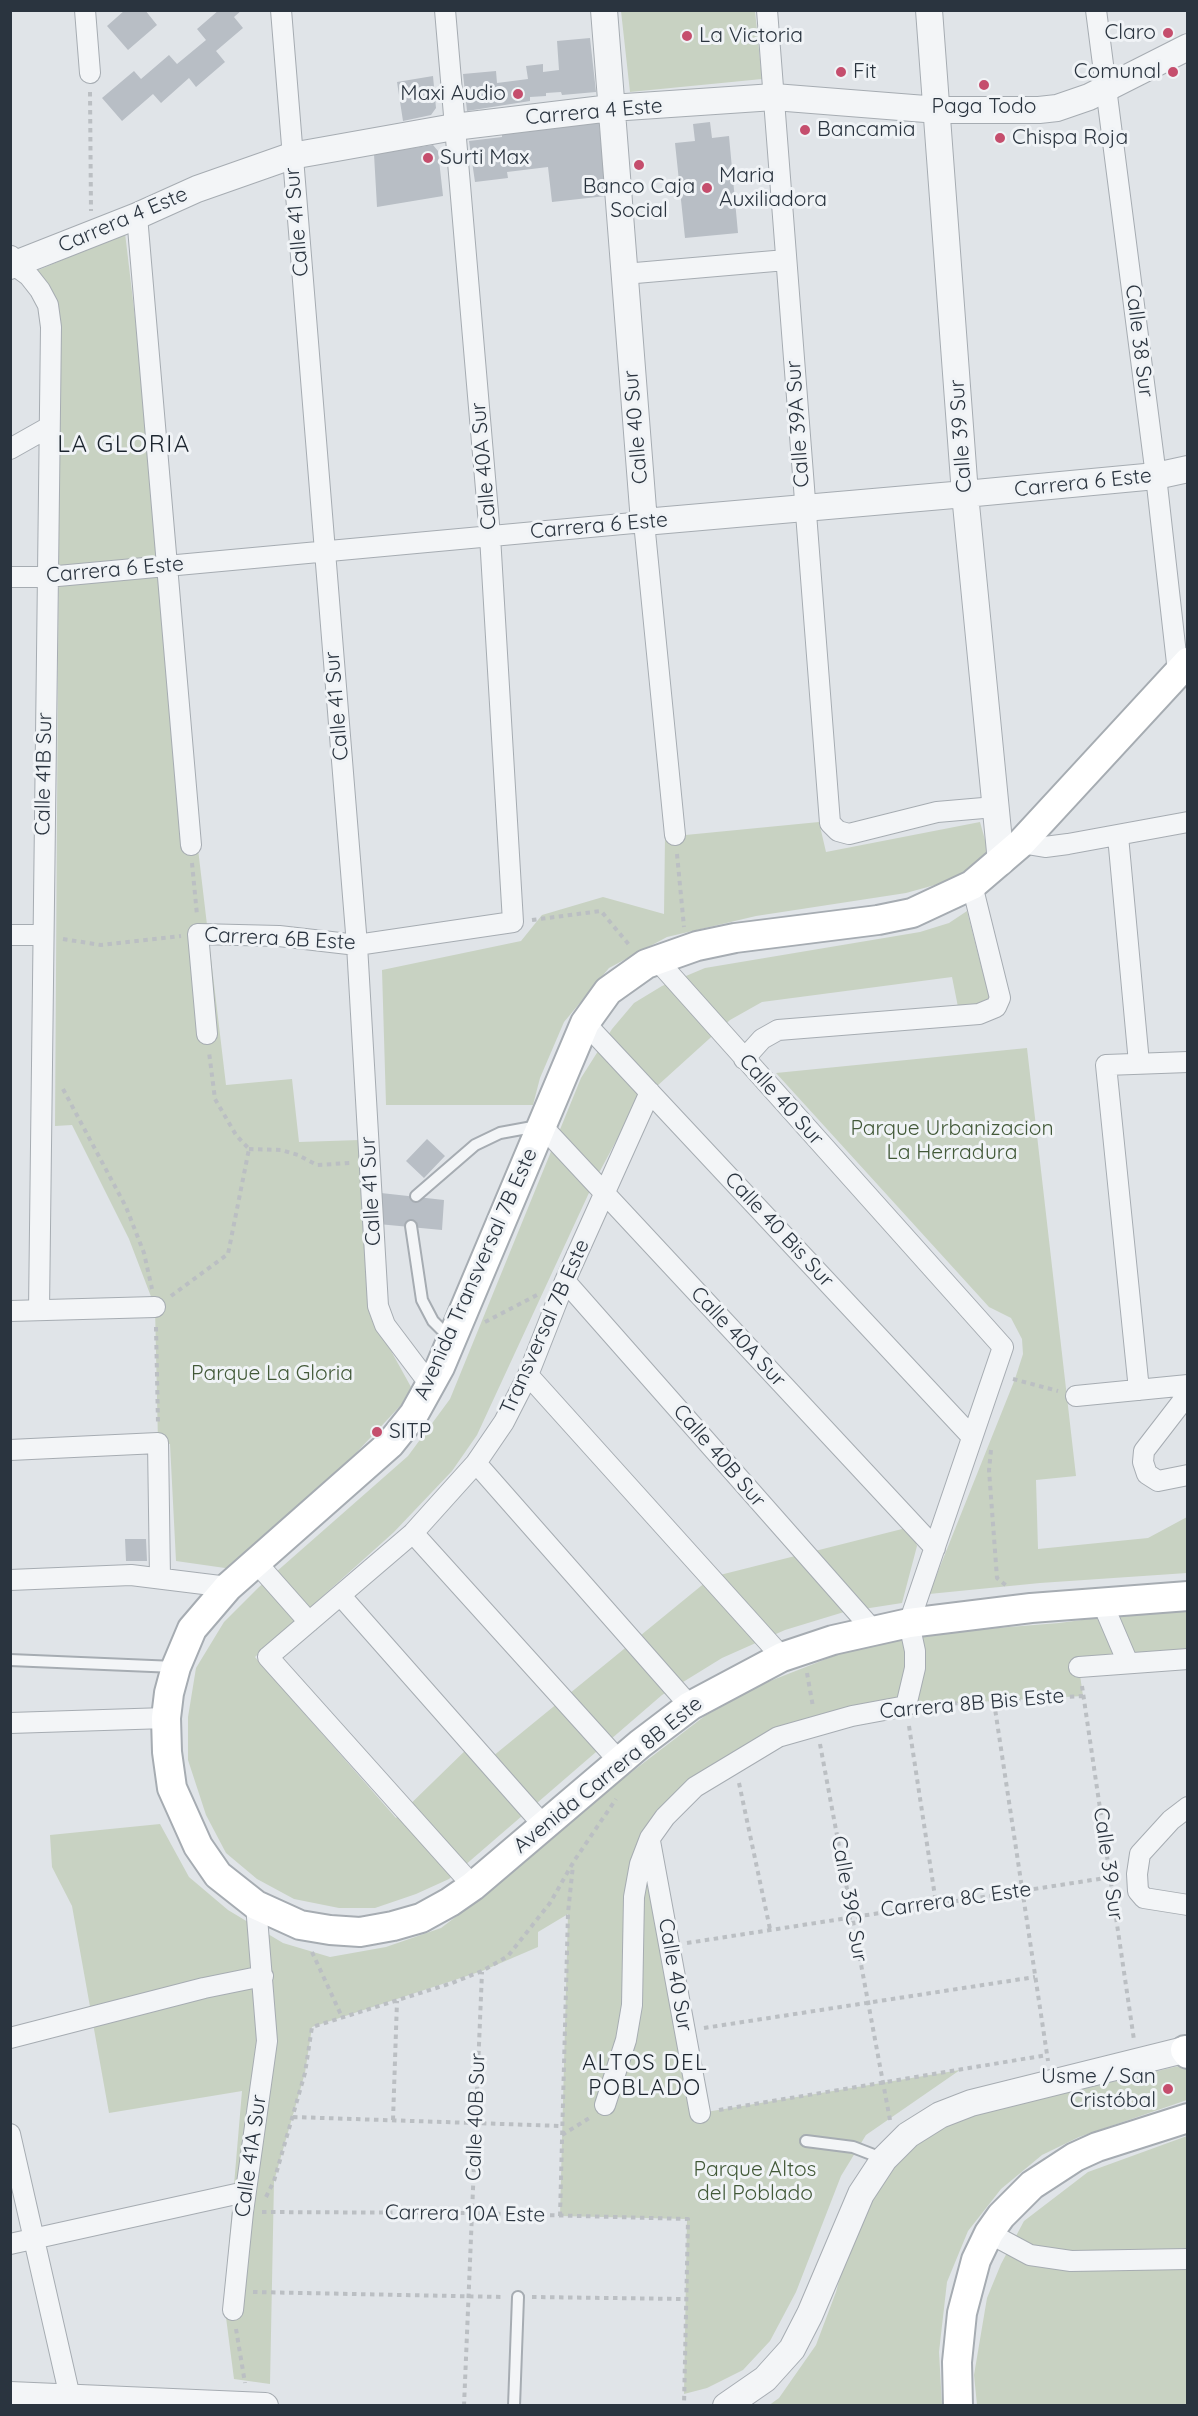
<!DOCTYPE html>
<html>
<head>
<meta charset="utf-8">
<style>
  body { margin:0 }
  #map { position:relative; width:1198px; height:2416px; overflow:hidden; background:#e0e4e8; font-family:Quicksand,sans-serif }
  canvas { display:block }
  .frame { position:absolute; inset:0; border:12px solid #2a343f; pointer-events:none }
</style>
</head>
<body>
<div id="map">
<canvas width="1198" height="2416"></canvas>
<div class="frame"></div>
</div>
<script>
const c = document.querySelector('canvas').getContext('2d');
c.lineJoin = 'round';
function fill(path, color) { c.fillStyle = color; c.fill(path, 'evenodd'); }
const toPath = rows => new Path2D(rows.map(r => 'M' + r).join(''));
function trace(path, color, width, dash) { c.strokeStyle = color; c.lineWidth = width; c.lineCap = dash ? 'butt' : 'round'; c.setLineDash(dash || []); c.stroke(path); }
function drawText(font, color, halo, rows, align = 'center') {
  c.font = font + ' Quicksand,sans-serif'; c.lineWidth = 6; c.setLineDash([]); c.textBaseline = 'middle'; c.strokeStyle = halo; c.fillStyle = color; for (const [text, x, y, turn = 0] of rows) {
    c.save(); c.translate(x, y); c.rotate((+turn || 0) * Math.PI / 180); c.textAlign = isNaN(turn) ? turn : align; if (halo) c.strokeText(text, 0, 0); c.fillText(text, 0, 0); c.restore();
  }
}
const green = toPath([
  [621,11,755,11,762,79,630,92],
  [125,233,226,1085,292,1079,299,1142,360,1140,374,1320,411,1387,402,1404,356,1453,232,1569,176,1561,170,1444,158,1443,155,1307,129,1239,72,1125,55,1126,60,345,34,272],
  [819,822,826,852,980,822,989,854,970,871,942,883,906,893,756,916,667,937,609,968,564,1022,540,1078,533,1105,386,1105,382,970,521,941,542,915,603,897,664,914,665,837],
  [967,911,992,1008,959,1012,952,977,762,1002,730,1020,635,1106,594,1182,477,1435,452,1471,394,1532,255,1657,396,1818,472,1744,487,1761,712,1577,910,1527,917,1546,902,1603,844,1612,785,1630,722,1658,662,1695,449,1879,416,1894,375,1908,339,1908,294,1899,257,1879,226,1853,206,1815,188,1760,188,1717,196,1668,224,1622,259,1587,408,1456,450,1399,581,1078,612,1029,634,1003,662,986,705,968,920,932,949,923],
  [1027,1048,1076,1476,1036,1480,1038,1549,1148,1538,1187,1517,1187,1573,1040,1583,929,1594,1015,1379,1023,1354,1022,1339,1011,1318,989,1307,776,1073],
  [1187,1606,1187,1658,1079,1668,1083,1696,906,1706,735,1761,650,1838,700,2113,960,2070,866,2135,841,2176,796,2292,770,2341,743,2370,707,2388,684,2394,687,2219,560,2216,568,1914,538,1932,538,1947,482,1971,312,2027,305,2073,274,2181,270,2384,234,2379,224,2302,242,2091,109,2113,72,1906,52,1867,50,1835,160,1824,189,1877,228,1910,283,1943,330,1957,386,1947,441,1928,487,1893,616,1784,706,1715,765,1683,844,1652,935,1633,1059,1623],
  [1187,2064,1187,2100,1079,2137,1042,2155,1001,2189,968,2231,947,2282,939,2352,942,2405,768,2406,779,2398,816,2345,836,2292,850,2240,869,2199,895,2162,931,2131,969,2116],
  [1187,2136,1187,2405,977,2405,974,2375,987,2298,1001,2264,1024,2221,1088,2172]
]);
const building = toPath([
  [125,10,145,10,157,25,128,50,107,26],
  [219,10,242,10,234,17,243,28,216,51,225,62,196,87,189,78,161,103,153,94,122,121,102,98,134,71,141,79,169,55,177,64,206,40,197,29],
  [590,38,596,92,562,95,561,92,546,93,546,96,530,97,530,101,467,111,463,74,496,71,497,83,528,79,526,66,543,64,543,72,559,70,557,41],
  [433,76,436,108,431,115,403,121,397,82],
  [599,122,606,196,552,202,548,167,507,172,508,178,475,182,469,141,502,137,502,133],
  [710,122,712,138,729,136,738,233,685,238,675,143,695,141,693,124],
  [433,145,438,151,443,196,377,207,374,154],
  [427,1139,445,1156,424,1178,406,1161],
  [381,1193,444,1200,442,1230,378,1224],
  [125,1539,146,1539,147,1561,126,1561]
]);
const path = toPath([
  [90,92,91,211],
  [677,854,684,927],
  [192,863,197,915],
  [532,920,601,911,630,946],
  [63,939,101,945,181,936],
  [63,1089,126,1207,144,1253,152,1289],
  [249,1149,281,1150,298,1155,317,1165,350,1163],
  [171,1296,228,1254,249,1149,236,1135,215,1099,209,1052],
  [485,1322,537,1295],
  [156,1327,158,1424],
  [1013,1379,1058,1391],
  [991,1450,989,1470,997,1578,1008,1587],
  [807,1673,813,1707],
  [1082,1686,1134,2040],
  [994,1702,1048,2061],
  [926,1705,1083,1696],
  [909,1726,936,1903],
  [820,1744,890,2120],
  [739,1783,770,1929],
  [687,1943,1118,1876],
  [312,1952,342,2017],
  [704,2028,1035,1977],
  [719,2110,1047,2055],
  [293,2117,562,2126],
  [393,2120,397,2001],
  [562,2135,591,2117],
  [266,2197,274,2181,305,2073,312,2027,452,1983,482,1971,508,1956,550,1903,574,1861,616,1799],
  [262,2212,472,2213,688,2219,684,2406],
  [560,2216,568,1913,573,1865],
  [253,2292,503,2297],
  [532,2297,685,2299],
  [236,2329,245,2383],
  [464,2406,482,1972]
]);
const service = toPath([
  [416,1196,475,1145,500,1133,538,1126],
  [411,1226,422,1300,433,1321,450,1338],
  [10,1660,175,1667],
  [806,2141,853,2147,884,2159],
  [514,2406,518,2297]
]);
const minor = toPath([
  [85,10,90,73],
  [281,10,357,945,378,1306,385,1325,431,1386],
  [767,10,830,823,838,831,849,834,937,812,995,807],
  [1096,10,1156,476,1178,672],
  [137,216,191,845],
  [11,256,14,265,29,276,40,290,48,305,51,327,39,1310],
  [624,274,786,260],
  [10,449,49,427],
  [10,577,47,577,644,522,675,835],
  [1118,836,1139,1063],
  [1021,843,1045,847,1068,844,1188,822],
  [10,935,42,935],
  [585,1023,972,1437],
  [207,1034,198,934,279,936,357,945,513,922,490,536,445,10],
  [744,1059,762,1039,778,1030,979,1014,996,1007,1000,998,972,885],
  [542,1126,935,1548],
  [565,1281,873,1630],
  [10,1311,155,1307],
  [528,1375,782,1657],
  [1139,1390,1106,1065,1188,1062],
  [1188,1394,1144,1451,1143,1462,1147,1474,1158,1481,1188,1475],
  [1076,1396,1188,1385],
  [10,1450,158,1443,160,1578],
  [476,1463,690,1706],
  [413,1533,620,1762],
  [255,1561,309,1622],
  [10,1580,131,1575,228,1587],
  [341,1596,544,1826],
  [1102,1602,1128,1663],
  [1079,1667,1188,1659],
  [10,1723,166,1718],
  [1188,1807,1171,1820,1140,1854,1137,1874,1138,1891,1144,1898,1188,1905],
  [650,1841,700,2113],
  [473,1886,268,1657,413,1533,476,1463,504,1422,528,1375,565,1281,650,1092],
  [10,2038,204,1988,263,1976],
  [605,2105,626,2040,632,2005,634,1897,640,1864,650,1838,665,1817,695,1787,778,1737,852,1716,906,1706,915,1668,915,1651,909,1623,1003,1347,657,960],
  [10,2134,72,2406],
  [989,2233,1030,2255,1071,2261,1188,2259],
  [10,2244,245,2192],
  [233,2310,243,2212,267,2041,256,1905]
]);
const tertiary = toPath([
  [604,10,644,522,965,494,1156,476,1188,469],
  [929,10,965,494,1001,862],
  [10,266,137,216,197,189,291,156,314,152,454,127,611,108,774,97,938,110,1039,110,1057,108,1089,97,1188,47],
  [10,2395,265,2406],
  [726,2406,765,2379,792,2349,810,2314,861,2194,884,2159,908,2135,940,2115,971,2103,1188,2049]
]);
const secondary = toPath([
  [1188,662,1021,843,972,885,912,913,878,920,735,938,697,946,646,964,608,991,585,1023,440,1367,414,1414,390,1444,228,1587,192,1629,176,1667,169,1693,166,1718,167,1752,172,1788,198,1846,218,1875,256,1905,300,1925,330,1930,360,1932,393,1926,421,1918,450,1902,473,1886,640,1744,690,1706,782,1657,833,1640,909,1623,1031,1608,1188,1596],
  [1185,2050,1188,2054],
  [958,2406,957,2362,962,2313,976,2260,989,2233,1001,2216,1032,2185,1075,2157,1097,2147,1188,2118]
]);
const markers = [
  [1168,33,6,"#c54e6d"],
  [687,36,6,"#c54e6d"],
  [841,72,6,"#c54e6d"],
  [1173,72,6,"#c54e6d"],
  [984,85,6,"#c54e6d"],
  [518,94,6,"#c54e6d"],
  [805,130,6,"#c54e6d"],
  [1000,138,6,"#c54e6d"],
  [428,158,6,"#c54e6d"],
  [639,165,6,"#c54e6d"],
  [707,188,6,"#c54e6d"],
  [377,1432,6,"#c54e6d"],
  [1168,2089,6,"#c54e6d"]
];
const poiNames = [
  ["Claro",1156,33,"right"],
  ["La Victoria",699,36],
  ["Fit",853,72],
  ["Comunal",1161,72,"right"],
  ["Maxi Audio",506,94,"right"],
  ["Paga Todo",984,107,"center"],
  ["Bancamia",817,130],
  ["Chispa Roja",1012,138],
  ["Surti Max",440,158],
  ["Maria",719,176],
  ["Auxiliadora",719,200],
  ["Banco Caja",639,187,"center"],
  ["Social",639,211,"center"],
  ["SITP",389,1432],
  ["Usme / San",1156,2077,"right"],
  ["Cristóbal",1156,2101,"right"]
];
const streetNames = [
  ["Carrera 4 Este",594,112,-5],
  ["Carrera 4 Este",123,220,-23],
  ["Calle 41 Sur",297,222,-95],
  ["Calle 38 Sur",1139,341,83],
  ["Calle 39A Sur",798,424,-94],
  ["Calle 40 Sur",636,427,-95],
  ["Calle 39 Sur",961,436,-94],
  ["Calle 40A Sur",484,466,-95],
  ["Carrera 6 Este",1083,483,-6],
  ["Carrera 6 Este",599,526,-5],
  ["Carrera 6 Este",115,570,-5],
  ["Calle 41 Sur",337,706,-95],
  ["Calle 41B Sur",44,774,-89],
  ["Carrera 6B Este",280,939,3],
  ["Calle 40 Sur",781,1100,48],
  ["Calle 41 Sur",371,1191,-93],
  ["Calle 40 Bis Sur",779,1230,47],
  ["Avenida Transversal 7B Este",476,1274,-66],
  ["Transversal 7B Este",545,1327,-66],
  ["Calle 40A Sur",738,1337,47],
  ["Calle 40B Sur",719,1456,49],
  ["Carrera 8B Bis Este",972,1704,-5],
  ["Avenida Carrera 8B Este",608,1775,-39],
  ["Calle 39 Sur",1108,1864,82],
  ["Calle 39C Sur",849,1899,80],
  ["Carrera 8C Este",956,1900,-8],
  ["Calle 40 Sur",675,1975,80],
  ["Calle 40B Sur",476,2117,-88],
  ["Calle 41A Sur",251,2156,-82],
  ["Carrera 10A Este",465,2214,1]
];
const parkNames = [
  ["Parque Urbanizacion",952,1129],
  ["La Herradura",952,1153],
  ["Parque La Gloria",272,1374],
  ["Parque Altos",755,2170],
  ["del Poblado",755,2194]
];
const neighbourhoodNames = [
  ["ALTOS DEL",645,2063],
  ["POBLADO",645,2088]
];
const quarterNames = [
  ["LA GLORIA",124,445]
];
fill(green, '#c8d2c2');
fill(building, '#b8bec5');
trace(service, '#a6acb2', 14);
trace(minor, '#a6acb2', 22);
trace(tertiary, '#a6acb2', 28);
trace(secondary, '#a6acb2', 32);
trace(path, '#bbbfc3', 4, [4.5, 4.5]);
trace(service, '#f3f5f7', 10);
trace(minor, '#f3f5f7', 20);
trace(tertiary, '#f3f5f7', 26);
trace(secondary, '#fff', 28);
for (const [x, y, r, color] of markers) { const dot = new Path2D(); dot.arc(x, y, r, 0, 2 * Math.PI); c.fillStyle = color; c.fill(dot); trace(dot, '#f0f3f6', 2); }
drawText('21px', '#2a343f', '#f0f3f6', poiNames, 'left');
drawText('21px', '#2a343f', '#f0f3f6', streetNames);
drawText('21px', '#425938', '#f0f3f6', parkNames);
c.letterSpacing = '1.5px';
drawText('22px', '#1c252f', '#f0f3f6', neighbourhoodNames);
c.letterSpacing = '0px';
c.letterSpacing = '1.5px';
drawText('24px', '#1c252f', '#f0f3f6', quarterNames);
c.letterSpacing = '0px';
</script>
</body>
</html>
